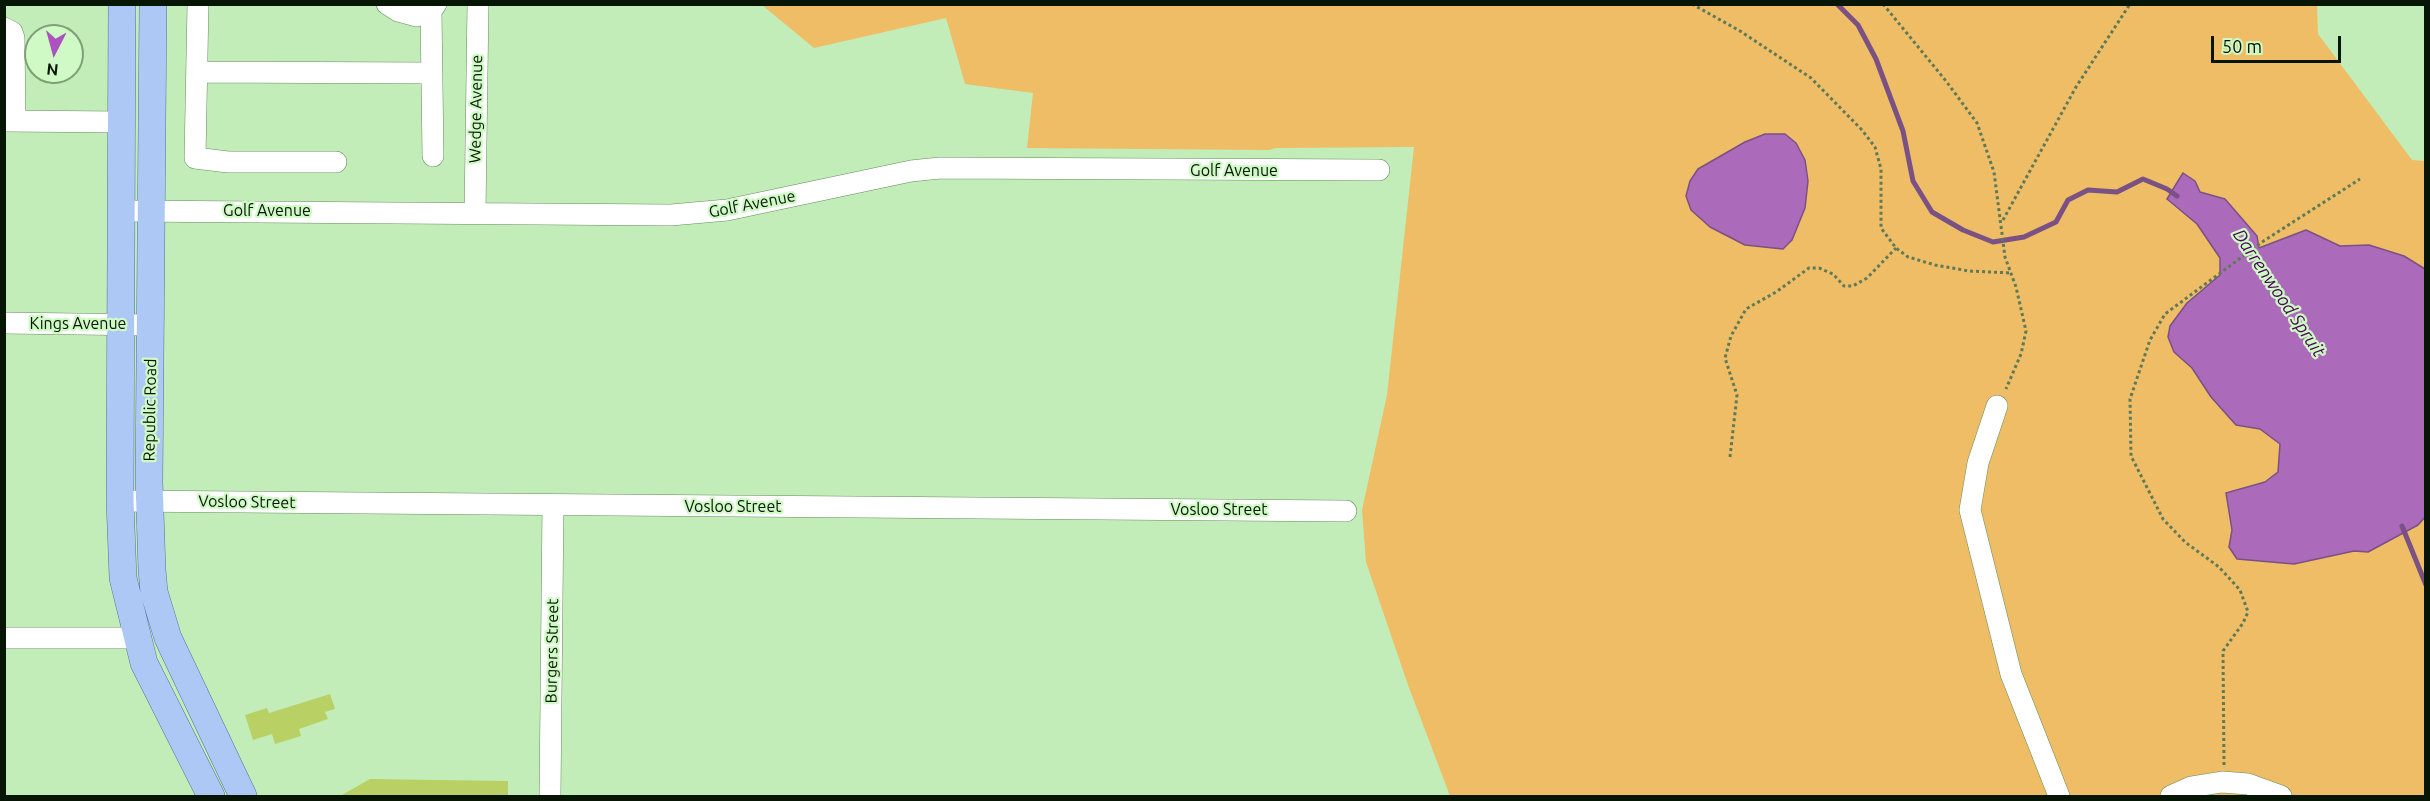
<!DOCTYPE html>
<html>
<head>
<meta charset="utf-8">
<style>
  body { margin:0 }
  #map { position:relative; width:2430px; height:801px; overflow:hidden; background:#c2edb8; font-family:Ubuntu,sans-serif }
  canvas { display:block }
  .frame { position:absolute; inset:0; border:6px solid #071604; pointer-events:none }
  .north { position:absolute; left:24px; top:24px; width:60px; height:60px; box-sizing:border-box; background:#cffac5; border:2px solid #7f9f78; border-radius:50%; rotate:186deg; font-size:16px; font-weight:700; line-height:24px; text-align:center; color:#071604 }
  .north::after { content:''; display:block; margin:auto; width:21px; height:27px; background:#ac53bf; clip-path:polygon(50% 0,100% 100%,50% 72%,0 100%) }
  .scale { position:absolute; left:2211px; top:36px; width:130px; height:27px; box-sizing:border-box; border:3px solid #071604; border-top:0; padding-left:8px; font-size:18px; line-height:21px; white-space:nowrap; color:#071604; -webkit-text-stroke:4px #cffac5; paint-order:stroke }
</style>
</head>
<body>
<div id="map">
<canvas width="2430" height="801"></canvas>
<div class="frame"></div>
<div class="north">N</div>
<div class="scale">50 m</div>
</div>
<script>
const c = document.querySelector('canvas').getContext('2d');
c.lineJoin = 'round';
function fill(path, color) { c.fillStyle = color; c.fill(path, 'evenodd'); }
const toPath = rows => new Path2D(rows.map(r => 'M' + r).join(''));
function trace(path, color, width, dash) { c.strokeStyle = color; c.lineWidth = width; c.lineCap = dash ? 'butt' : 'round'; c.setLineDash(dash || []); c.stroke(path); }
function drawText(font, color, halo, rows, align = 'center') {
  c.font = font + ' Ubuntu,sans-serif'; c.lineWidth = 4.5; c.setLineDash([]); c.textBaseline = 'middle'; c.strokeStyle = halo; c.fillStyle = color; for (const [text, x, y, turn = 0] of rows) {
    c.save(); c.translate(x, y); c.rotate((+turn || 0) * Math.PI / 180); c.textAlign = isNaN(turn) ? turn : align; if (halo) c.strokeText(text, 0, 0); c.fillText(text, 0, 0); c.restore();
  }
}
const green = toPath([
  [762,5,2317,5,2318,34,2412,160,2425,161,2425,796,1450,796,1408,685,1366,562,1362,510,1387,395,1414,147,1276,148,1269,150,1027,148,1033,93,965,84,946,18,814,48]
]);
const water = toPath([
  [1765,134,1785,134,1796,143,1805,160,1808,181,1805,208,1792,240,1783,249,1745,245,1710,227,1691,210,1686,196,1690,181,1698,169,1745,142,1765,134],
  [2183,173,2195,181,2200,192,2225,199,2257,236,2259,248,2306,230,2340,246,2369,245,2404,256,2425,269,2426,516,2418,525,2368,552,2354,551,2294,564,2237,559,2229,547,2232,530,2226,493,2265,482,2278,472,2280,444,2260,429,2236,425,2211,397,2192,368,2174,352,2168,337,2170,326,2187,303,2220,275,2220,258,2197,224,2167,199,2183,173]
]);
const stream = toPath([
  [1837,4,1858,25,1876,59,1903,131,1913,181,1932,212,1963,230,1993,242,2024,237,2056,222,2068,200,2088,190,2117,192,2143,179,2167,189,2177,196],
  [2402,526,2426,585]
]);
const building = toPath([
  [330,694,335,709,325,712,328,719,299,729,301,736,275,744,272,734,253,740,245,715,267,708,269,713],
  [370,779,508,781,508,796,340,796]
]);
const path = toPath([
  [1692,4,1740,31,1811,78,1862,130,1875,147,1881,169,1881,228,1896,248,1908,257,1935,265,1969,271,2011,273],
  [1883,4,1946,81,1977,123,1994,172,2005,257,2016,287,2026,331,2021,354,2006,389],
  [2003,220,2076,87,2130,4],
  [1730,457,1737,395,1725,358,1731,336,1746,309,1776,292,1809,268,1819,268,1833,274,1844,286,1853,286,1867,278,1896,248],
  [2224,765,2223,651,2243,623,2248,612,2240,590,2219,567,2185,542,2163,519,2131,456,2130,399,2150,340,2165,314,2262,242,2360,179]
]);
const minor = toPath([
  [198,4,195,158,228,162,336,162],
  [387,4,398,11,416,16,431,11,436,4],
  [431,11,433,156],
  [4,28,12,32,14,38,15,121],
  [198,72,432,73],
  [4,121,122,122],
  [122,211,671,215,727,210,911,171,940,168,1379,170],
  [475,213,478,4],
  [4,323,151,325],
  [1997,406,1978,463,1970,510,2011,674,2059,796],
  [120,501,1346,511],
  [4,638,136,638],
  [550,796,553,505],
  [2171,796,2191,787,2222,782,2248,784,2281,796]
]);
const major = toPath([
  [122,4,120,501,123,578,144,663,211,796],
  [153,4,149,482,152,570,154,592,168,638,243,796]
]);
const streetNames = [
  ["Wedge Avenue",476,109,-89],
  ["Golf Avenue",1234,171],
  ["Golf Avenue",752,204,-11],
  ["Golf Avenue",267,211],
  ["Kings Avenue",78,324],
  ["Republic Road",150,410,-89],
  ["Vosloo Street",247,502,1],
  ["Vosloo Street",733,507],
  ["Vosloo Street",1219,510],
  ["Burgers Street",552,651,-89]
];
const waterNames = [
  ["Darrenwood Spruit",2279,293,56]
];
fill(green, '#eebd66');
fill(water, '#ac6abb');
trace(water, '#7a5184', 1.5);
trace(stream, '#7a5184', 5);
fill(building, '#b9d164');
trace(minor, '#658c5c', 22);
trace(major, '#4f729b', 28);
trace(path, '#5e7a58', 3, [3, 3]);
trace(minor, '#fff', 21);
trace(major, '#adc8f4', 27);
drawText('16px', '#071604', '#cffac5', streetNames);
drawText('italic 18px', '#490756', '#cffac5', waterNames);
</script>
</body>
</html>
